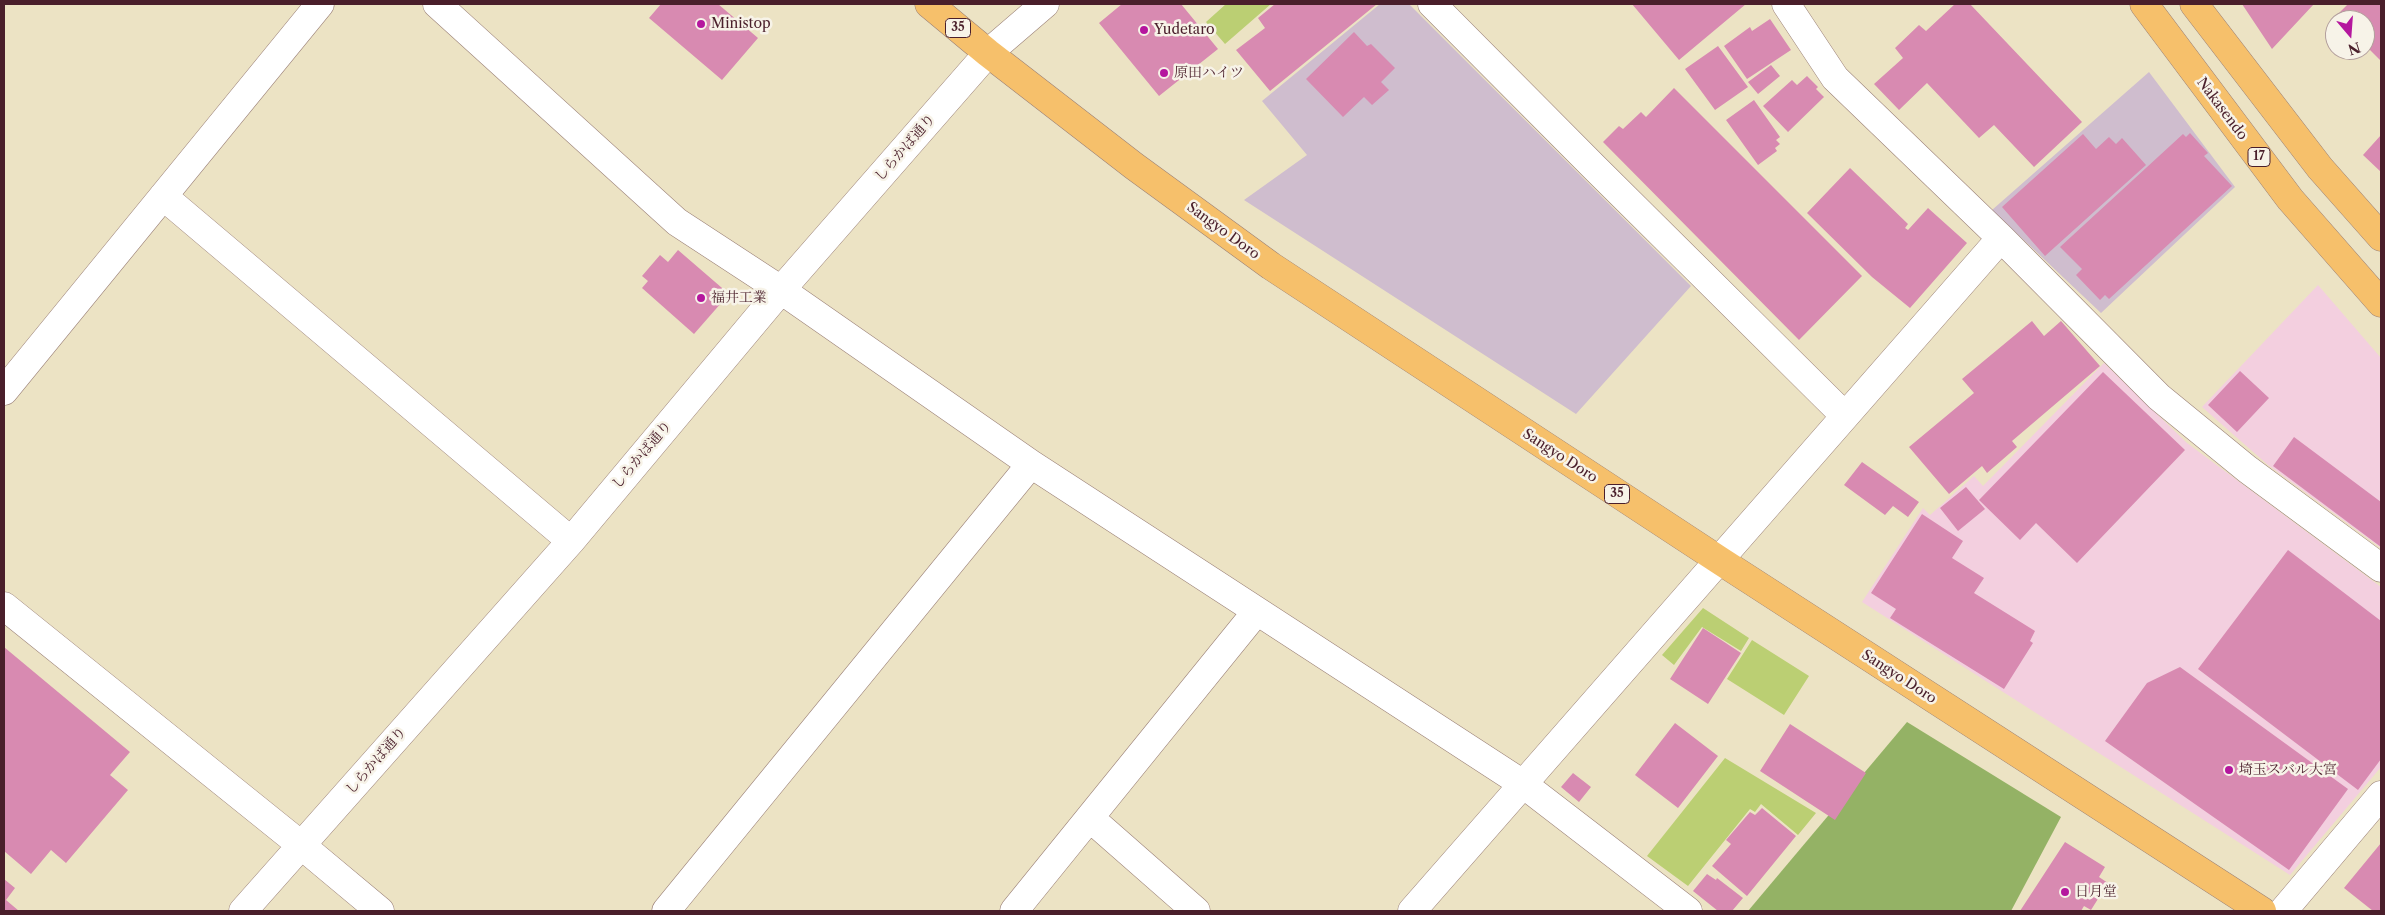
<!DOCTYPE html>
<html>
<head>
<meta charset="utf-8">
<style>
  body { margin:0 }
  #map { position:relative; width:2385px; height:915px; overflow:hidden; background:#ece3c4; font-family:"Libre Caslon Text",serif }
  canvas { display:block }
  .frame { position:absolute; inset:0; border:5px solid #4a1f2b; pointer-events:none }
  .north { position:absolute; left:2325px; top:10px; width:50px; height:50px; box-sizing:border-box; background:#f7f3e8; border:1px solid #b29e9c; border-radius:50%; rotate:162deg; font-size:14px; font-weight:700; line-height:20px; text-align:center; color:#4a1f2b }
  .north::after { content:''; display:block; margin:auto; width:18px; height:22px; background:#b5179e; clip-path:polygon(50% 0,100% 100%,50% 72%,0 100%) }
</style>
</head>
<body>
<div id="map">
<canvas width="2385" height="915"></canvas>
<div class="frame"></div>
<div class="north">N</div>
</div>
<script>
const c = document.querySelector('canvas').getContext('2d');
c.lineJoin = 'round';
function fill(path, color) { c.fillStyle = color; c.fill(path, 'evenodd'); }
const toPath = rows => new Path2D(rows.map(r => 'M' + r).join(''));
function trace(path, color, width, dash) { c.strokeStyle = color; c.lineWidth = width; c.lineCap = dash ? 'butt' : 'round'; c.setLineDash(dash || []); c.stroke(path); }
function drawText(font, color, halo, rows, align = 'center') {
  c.font = font + ' "Libre Caslon Text","Noto Serif JP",serif'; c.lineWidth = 5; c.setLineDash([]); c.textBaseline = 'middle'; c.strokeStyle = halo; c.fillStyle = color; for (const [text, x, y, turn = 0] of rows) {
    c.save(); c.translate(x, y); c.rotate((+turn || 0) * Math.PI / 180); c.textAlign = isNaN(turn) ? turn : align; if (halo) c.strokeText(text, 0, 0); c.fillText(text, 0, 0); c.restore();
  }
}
const built = toPath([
  [2318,285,2381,358,2381,548,2268,465,2202,407],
  [2104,363,2187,443,2381,587,2381,767,2290,875,1862,602,1923,508,1930,515,1974,476,1983,486]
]);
const industrial = toPath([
  [1380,4,1409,4,1691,286,1576,414,1244,200,1307,155,1262,101],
  [2149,72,2235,187,2101,313,1992,210]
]);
const green = toPath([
  [1226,4,1271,4,1225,44,1206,22],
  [1703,608,1749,638,1741,651,1702,627,1674,665,1662,655],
  [1752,640,1809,676,1784,715,1727,679],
  [1725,758,1816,813,1798,835,1761,804,1755,812,1750,809,1688,886,1647,856]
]);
const forest = toPath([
  [1907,722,2061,817,2011,911,1748,911]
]);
const building = toPath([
  [661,4,718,4,758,38,722,80,649,18],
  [1122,4,1181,4,1218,49,1159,96,1099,23],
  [1275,4,1377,4,1270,91,1236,50,1265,28,1258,18],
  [1632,4,1746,4,1679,60],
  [1955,4,1970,4,2082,122,2034,167,1994,125,1979,138,1927,83,1899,110,1874,84,1903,58,1895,48,1919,25,1926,31],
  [2242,4,2314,4,2272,49],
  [2348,4,2381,4,2381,61,2365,45,2365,20,2338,20,2335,17],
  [1770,19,1791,50,1747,79,1724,46,1750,27,1752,31],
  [1354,32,1367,46,1371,44,1395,68,1381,82,1389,90,1372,105,1364,97,1343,117,1306,79],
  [1718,46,1748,87,1715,110,1685,69],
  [1771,65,1780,76,1758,94,1748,82],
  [1807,76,1818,87,1816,89,1824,97,1788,132,1763,106,1792,80,1797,85],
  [1674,88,1862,276,1799,340,1603,142,1619,126,1623,129,1641,112,1646,117],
  [1754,100,1780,137,1776,140,1780,144,1775,148,1777,151,1758,165,1726,120],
  [2190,133,2208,153,2204,156,2232,186,2109,299,2105,295,2100,300,2076,275,2082,269,2060,247,2183,134,2186,137],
  [2083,134,2096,149,2109,137,2116,144,2122,138,2146,165,2045,256,2002,207],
  [2381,135,2381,172,2363,155],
  [1850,168,1908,224,1905,228,1908,230,1928,208,1967,243,1910,308,1872,277,1807,213],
  [678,250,729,294,694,334,642,288,648,281,642,276,660,255,668,262],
  [2032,321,2044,336,2061,321,2100,366,2012,441,2017,447,1987,473,1982,466,1949,494,1909,447,1974,393,1962,379],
  [2240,371,2269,398,2237,432,2208,405],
  [2103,372,2185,450,2077,563,2036,523,2020,540,1979,500],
  [2294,437,2381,502,2381,547,2273,466],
  [1862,462,1919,502,1908,517,1893,506,1885,515,1844,485],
  [1966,487,1985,509,1958,531,1940,508],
  [1922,514,1963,541,1952,558,1984,578,1974,593,2035,631,2030,641,2033,643,2004,689,1890,618,1896,609,1871,593],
  [2288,550,2381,621,2381,759,2358,790,2198,669],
  [1703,628,1741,653,1708,704,1670,679],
  [4,647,130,752,110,775,128,790,66,863,51,850,31,874,4,851],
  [2180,667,2348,789,2289,870,2105,741,2147,683],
  [1675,723,1718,756,1678,808,1635,775],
  [1790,724,1866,773,1835,820,1760,771],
  [1573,773,1591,787,1579,802,1561,787],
  [1762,808,1796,836,1747,896,1712,866,1731,844,1726,840,1750,812,1755,815],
  [2065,842,2105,867,2099,877,2108,883,2091,910,2084,906,2081,911,2020,911],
  [2381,843,2381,911,2373,911,2344,888],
  [1707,874,1716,880,1717,878,1743,898,1732,911,1718,911,1693,891],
  [4,879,15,888,6,900,19,911,4,911]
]);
const minor = toPath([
  [437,4,677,222,781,290,1031,464,1523,784,1688,911],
  [1432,4,1594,167,1845,416],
  [1786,4,1835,78,2001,238,2159,397,2247,469,2381,568],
  [163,196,571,541],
  [4,391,320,4],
  [4,606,301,845,380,911],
  [1090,818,1196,911],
  [243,911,571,541,781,290,988,53,1045,4],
  [666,911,1031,464],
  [1014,911,1257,611],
  [1412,911,2001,238],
  [2283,911,2381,795]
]);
const major = toPath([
  [929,4,988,53,1134,166,1271,266,1719,560,2262,911]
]);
const highway = toPath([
  [2144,4,2290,199,2381,303],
  [2194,4,2320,168,2381,237]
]);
const markers = [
  [701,24,5,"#b5179e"],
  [1144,30,5,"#b5179e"],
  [1164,73,5,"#b5179e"],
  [701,298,5,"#b5179e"],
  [2229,770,5,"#b5179e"],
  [2065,892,5,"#b5179e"]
];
const shields = [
  [958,28,25],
  [2259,157,22],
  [1617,494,25]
];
const shieldNames = [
  ["35",958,28],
  ["17",2259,157],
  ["35",1617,494]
];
const poiNames = [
  ["Ministop",711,24],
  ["Yudetaro",1154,30],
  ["原田ハイツ",1174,73],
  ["福井工業",711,298],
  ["埼玉スバル大宮",2239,770],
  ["日月堂",2075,892]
];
const streetNames = [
  ["Nakasendo",2222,109,53],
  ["しらかば通り",905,148,-49],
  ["Sangyo Doro",1223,231,36],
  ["しらかば通り",642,455,-50],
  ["Sangyo Doro",1560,456,33],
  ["Sangyo Doro",1899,677,33],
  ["しらかば通り",376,761,-49]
];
fill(built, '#f3cfdf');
fill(industrial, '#cfbdce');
fill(green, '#bbcf73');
fill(forest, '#94b265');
fill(building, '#d88ab1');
trace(minor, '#9b8178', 29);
trace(major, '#9b8178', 29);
trace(highway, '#9b8178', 29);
trace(minor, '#fff', 28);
trace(major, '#f6c06b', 28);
trace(highway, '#f6c06b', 28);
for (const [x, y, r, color] of markers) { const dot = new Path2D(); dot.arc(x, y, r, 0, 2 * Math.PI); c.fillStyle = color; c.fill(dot); trace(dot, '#f7f3e8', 2); }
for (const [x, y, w] of shields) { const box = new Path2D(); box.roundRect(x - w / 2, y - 9.5, w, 19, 4); c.fillStyle = '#f7f3e8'; c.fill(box); trace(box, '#4a1f2b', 1); }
drawText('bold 12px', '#4a1f2b', null, shieldNames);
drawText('14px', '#4a1f2b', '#f7f3e8', poiNames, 'left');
drawText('14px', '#4a1f2b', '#f7f3e8', streetNames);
</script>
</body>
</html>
